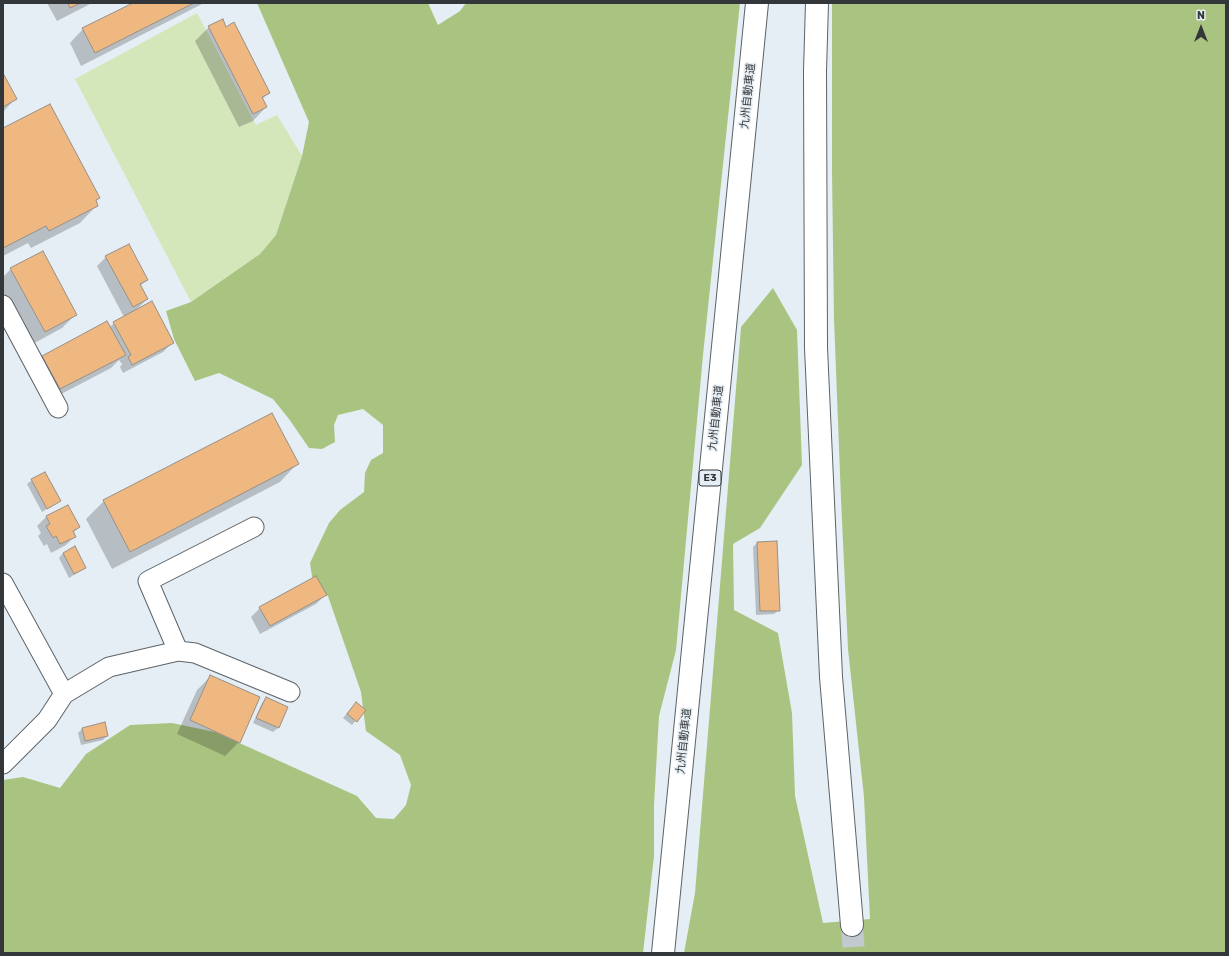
<!DOCTYPE html>
<html>
<head>
<meta charset="utf-8">
<style>
  body { margin:0 }
  #map { position:relative; width:1229px; height:956px; overflow:hidden; background:#e5eef4; font-family:Rubik,sans-serif }
  canvas { display:block }
  .frame { position:absolute; inset:0; border:4px solid #343739; pointer-events:none }
  .north { position:absolute; left:1181px; top:8px; width:40px; height:40px; -webkit-text-stroke:3px #e5eef4; paint-order:stroke; rotate:0deg; font-size:11px; font-weight:700; line-height:16px; text-align:center; color:#343739 }
  .north::after { content:''; display:block; margin:auto; width:14px; height:18px; background:#343739; clip-path:polygon(50% 0,100% 100%,50% 72%,0 100%) }
</style>
</head>
<body>
<div id="map">
<canvas width="1229" height="956"></canvas>
<div class="frame"></div>
<div class="north">N</div>
</div>
<script>
const c = document.querySelector('canvas').getContext('2d');
c.lineJoin = 'round';
function fill(path, color) { c.fillStyle = color; c.fill(path, 'evenodd'); }
const toPath = rows => new Path2D(rows.map(r => 'M' + r).join(''));
function trace(path, color, width, dash) { c.strokeStyle = color; c.lineWidth = width; c.lineCap = dash ? 'butt' : 'round'; c.setLineDash(dash || []); c.stroke(path); }
function drawText(font, color, halo, rows, align = 'center') {
  c.font = font + ' Rubik,"Noto Sans JP",sans-serif'; c.lineWidth = 3; c.setLineDash([]); c.textBaseline = 'middle'; c.strokeStyle = halo; c.fillStyle = color; for (const [text, x, y, turn = 0] of rows) {
    c.save(); c.translate(x, y); c.rotate((+turn || 0) * Math.PI / 180); c.textAlign = isNaN(turn) ? turn : align; if (halo) c.strokeText(text, 0, 0); c.fillText(text, 0, 0); c.restore();
  }
}
const green = toPath([
  [197,13,256,125,277,115,302,156,276,235,260,254,191,302,75,79]
]);
const forest = toPath([
  [257,3,428,3,438,25,460,11,466,3,740,3,703,355,676,650,659,716,654,805,654,856,643,953,3,953,3,780,23,777,60,788,86,754,130,725,172,723,215,732,357,796,376,818,394,819,406,805,411,785,400,755,366,731,361,692,328,596,313,583,310,563,329,523,340,510,364,492,365,473,371,460,383,453,383,425,363,409,338,415,334,425,335,442,322,449,309,448,289,419,273,399,219,373,195,381,174,339,166,311,191,302,260,254,276,235,302,156,309,122],
  [832,3,1226,3,1226,953,684,953,695,893,741,327,773,288,797,330,802,465,760,528,733,544,734,610,778,633,792,713,795,796,823,923,870,919,864,797,848,649,841,499,834,319,832,171]
]);
const shadow = toPath([
  [47,3,92,3,57,21],
  [135,3,204,3,81,66,70,43,83,29],
  [209,27,226,28,269,93,262,99,266,107,253,121,239,127,195,41],
  [3,76,15,99,3,112],
  [3,129,99,198,95,201,97,205,80,223,31,248,28,243,3,256],
  [106,257,147,280,140,286,147,299,135,311,172,343,163,352,123,373,120,367,122,364,119,360,111,368,46,402,29,370,42,357,109,327,124,317,97,266],
  [11,269,76,314,62,328,31,345,3,293,3,277],
  [297,464,280,482,112,569,86,519,104,501],
  [32,480,60,501,42,512,27,484],
  [68,506,79,527,73,533,75,536,66,545,51,553,47,544,44,546,38,536,41,533,37,526,46,517],
  [757,543,779,610,774,614,756,615,753,547],
  [63,553,85,568,69,578,59,558],
  [325,595,316,604,260,634,251,617,260,608],
  [211,676,239,742,225,756,177,734,197,690],
  [266,698,287,708,278,728,273,732,253,723,262,703],
  [352,707,365,710,352,725,343,718],
  [83,728,107,736,103,740,81,745,78,733]
]);
const building = toPath([
  [68,3,81,3,70,8,68,3],
  [133,3,194,3,95,53,82,28,133,3],
  [223,19,226,27,234,22,270,93,262,97,267,107,253,114,208,26,223,19],
  [3,73,17,99,3,107,3,73],
  [50,104,100,198,96,200,98,206,49,231,46,226,3,248,3,128,50,104],
  [129,244,148,280,140,284,148,299,133,307,105,256,129,244],
  [43,251,77,315,45,332,10,268,43,251],
  [152,301,174,343,132,365,128,357,131,355,113,322,152,301],
  [107,321,126,355,60,389,42,356,107,321],
  [272,413,299,464,130,552,103,500,272,413],
  [45,472,61,501,47,509,31,479,45,472],
  [68,505,80,527,73,531,76,537,60,544,56,536,53,538,46,526,50,524,46,516,68,505],
  [777,541,780,611,760,611,757,542,777,541],
  [75,546,86,568,74,574,63,553,75,546],
  [316,576,327,595,270,626,259,607,316,576],
  [210,675,260,697,240,743,190,720,210,675],
  [266,697,288,707,279,728,256,718,266,697],
  [356,702,366,710,357,722,347,714,356,702],
  [105,722,108,736,85,741,82,728,105,722]
]);
const highwayTunnel = toPath([
  [852,925,854,953]
]);
const street = toPath([
  [3,305,58,408],
  [3,583,64,694],
  [178,651,148,581,254,527],
  [3,764,47,720,64,694,109,667,178,651,195,653,290,692]
]);
const highway = toPath([
  [817,3,815,71,816,348,831,677,852,925],
  [663,953,757,3]
]);
const shields = [
  [710,478,22]
];
const shieldNames = [
  ["E3",710,478]
];
const streetNames = [
  ["九州自動車道",748,96,-84],
  ["九州自動車道",716,418,-84],
  ["九州自動車道",684,741,-84]
];
fill(green, '#d4e7ba');
fill(forest, '#a9c480');
fill(shadow, '#0003');
fill(building, '#efb880');
trace(building, '#968f88', 1);
trace(highwayTunnel, '#c2c9cf', 22, [22, 11]);
trace(street, '#5c6369', 21);
trace(highway, '#5c6369', 24);
trace(street, '#fff', 19);
trace(highway, '#fff', 22);
for (const [x, y, w] of shields) { const box = new Path2D(); box.roundRect(x - w / 2, y - 8, w, 16, 3); c.fillStyle = '#e5eef4'; c.fill(box); trace(box, '#343739', 1); }
drawText('bold 10px', '#343739', null, shieldNames);
drawText('11px', '#343739', '#e5eef4', streetNames);
</script>
</body>
</html>
